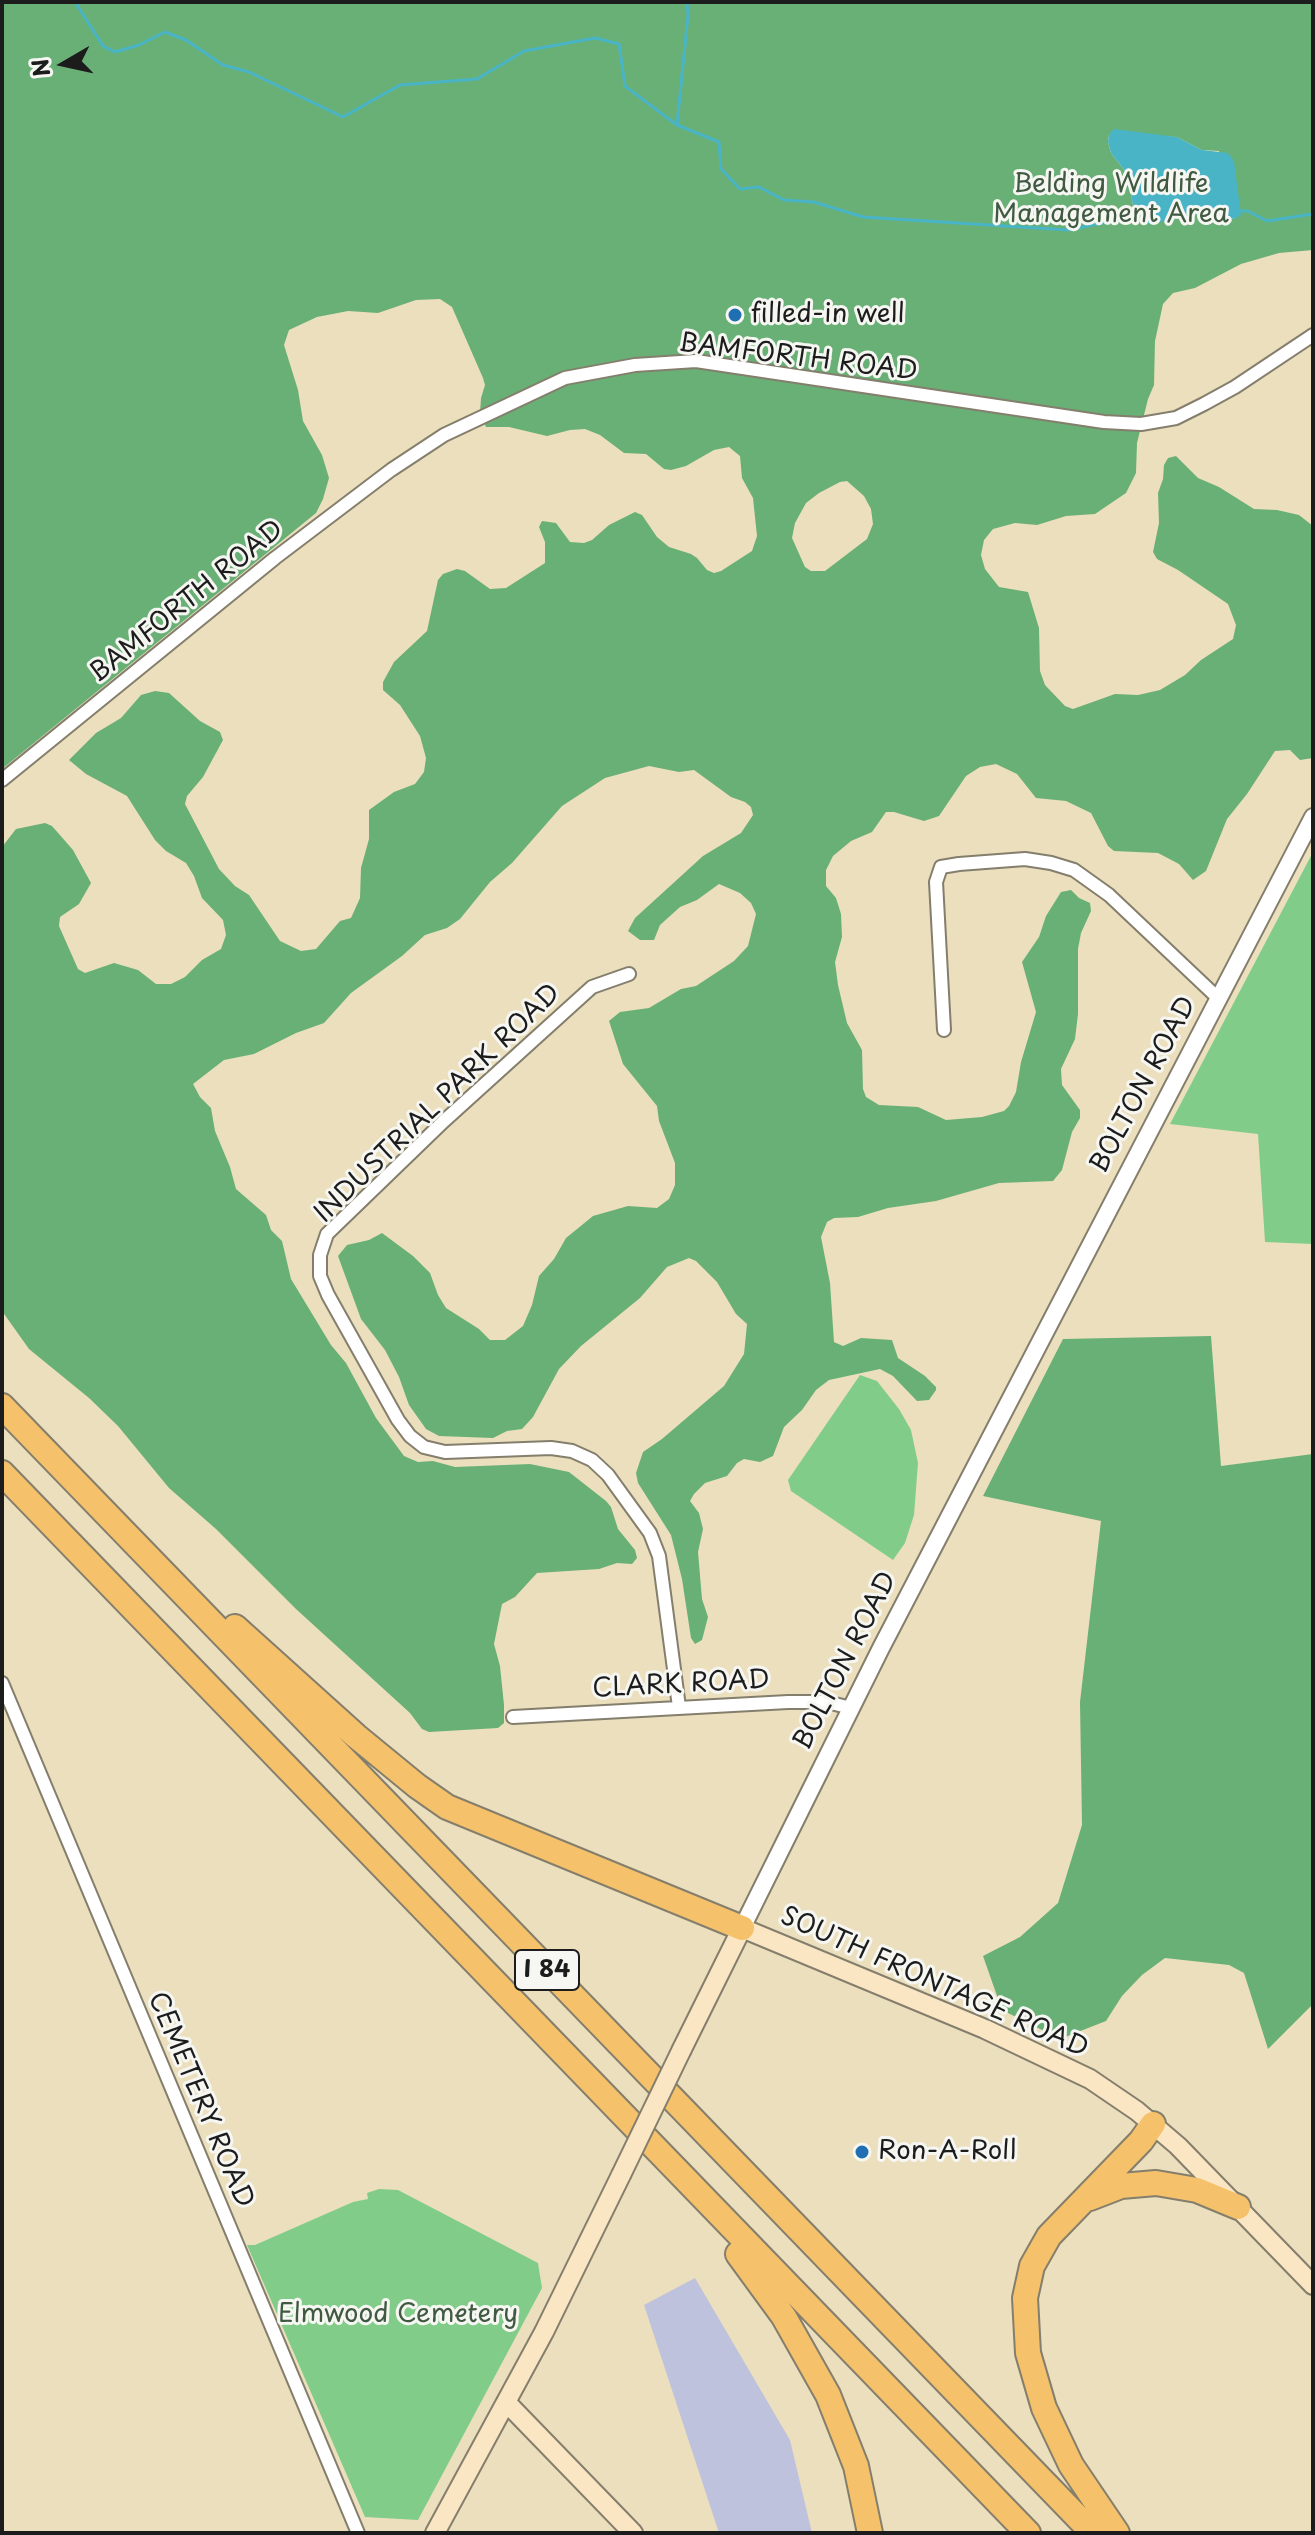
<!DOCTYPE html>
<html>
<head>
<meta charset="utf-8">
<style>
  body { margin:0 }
  #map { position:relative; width:1315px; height:2535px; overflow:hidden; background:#ecdfbd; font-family:"Playpen Sans",sans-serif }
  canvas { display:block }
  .frame { position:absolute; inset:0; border:4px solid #1c1c1c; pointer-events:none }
  .north { position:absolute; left:24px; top:24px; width:80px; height:80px; -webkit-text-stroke:6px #f6f6f2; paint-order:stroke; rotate:261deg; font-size:22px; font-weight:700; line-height:32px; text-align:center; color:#1c1c1c }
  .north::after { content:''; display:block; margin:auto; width:28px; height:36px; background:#1c1c1c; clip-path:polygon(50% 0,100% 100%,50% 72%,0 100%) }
</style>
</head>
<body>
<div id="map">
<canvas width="1315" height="2535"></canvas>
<div class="frame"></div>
<div class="north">N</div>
</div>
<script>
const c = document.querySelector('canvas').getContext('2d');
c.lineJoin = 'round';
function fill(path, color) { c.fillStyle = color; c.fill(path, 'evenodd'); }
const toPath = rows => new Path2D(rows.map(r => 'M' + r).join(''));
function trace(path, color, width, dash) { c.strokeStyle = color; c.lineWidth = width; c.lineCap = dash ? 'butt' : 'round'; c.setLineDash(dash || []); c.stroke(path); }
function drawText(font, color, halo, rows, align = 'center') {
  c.font = font + ' "Playpen Sans",sans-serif'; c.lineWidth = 6; c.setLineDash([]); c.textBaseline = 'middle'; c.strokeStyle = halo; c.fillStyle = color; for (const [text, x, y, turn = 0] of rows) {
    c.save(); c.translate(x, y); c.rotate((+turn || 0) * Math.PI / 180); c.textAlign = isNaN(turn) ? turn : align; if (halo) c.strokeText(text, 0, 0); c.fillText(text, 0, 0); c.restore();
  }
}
const industrial = toPath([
  [695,2278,790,2440,812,2533,719,2533,644,2305]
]);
const green = toPath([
  [1313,852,1313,1244,1265,1242,1258,1134,1170,1124],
  [860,1375,877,1381,899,1409,911,1430,918,1463,914,1515,905,1543,893,1560,791,1491,788,1480],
  [379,2189,398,2190,538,2263,542,2288,418,2520,365,2517,247,2245,255,2245,353,2202,368,2199,367,2193]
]);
const forest = toPath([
  [2,2,1313,2,1313,250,1279,253,1241,264,1195,288,1173,293,1163,304,1155,341,1154,385,1148,399,1137,443,1136,473,1126,493,1095,514,1066,516,1037,525,1015,523,993,529,984,540,981,555,985,569,999,587,1028,592,1039,628,1040,671,1045,685,1065,706,1073,709,1115,694,1138,695,1160,690,1185,675,1201,660,1233,639,1236,625,1228,604,1178,570,1157,559,1153,552,1159,523,1158,493,1163,479,1164,465,1168,458,1176,456,1198,478,1219,487,1254,509,1277,510,1299,515,1313,526,1313,758,1300,760,1290,750,1275,751,1247,794,1227,819,1206,871,1193,880,1179,864,1158,853,1114,851,1108,846,1091,813,1066,801,1036,798,1017,774,996,764,980,767,966,776,939,816,924,821,894,812,886,812,872,832,851,841,833,856,826,870,826,886,836,898,841,914,842,937,835,962,838,985,847,1023,862,1050,863,1089,866,1097,879,1105,918,1107,946,1120,982,1117,1004,1111,1009,1106,1016,1092,1021,1062,1036,1012,1022,962,1039,937,1046,916,1061,892,1071,890,1079,898,1090,903,1091,911,1081,933,1078,949,1078,1014,1075,1039,1061,1069,1062,1085,1080,1110,1080,1118,1072,1132,1062,1170,1053,1181,999,1183,936,1201,888,1208,858,1217,834,1218,827,1222,821,1237,830,1283,834,1342,843,1346,861,1338,892,1340,898,1358,925,1376,936,1387,936,1390,929,1400,917,1401,893,1376,880,1369,829,1380,816,1390,802,1410,784,1427,773,1456,760,1462,744,1459,737,1463,727,1476,705,1483,694,1494,690,1501,699,1513,703,1529,698,1552,702,1599,708,1617,702,1640,695,1644,691,1638,682,1579,671,1535,638,1483,636,1473,643,1452,662,1439,724,1386,744,1354,747,1324,736,1314,717,1282,696,1261,689,1258,667,1267,640,1298,581,1346,559,1369,533,1417,522,1429,507,1431,493,1438,439,1436,426,1429,409,1405,399,1377,385,1350,361,1319,338,1256,347,1245,369,1240,382,1233,413,1256,430,1273,438,1295,446,1308,479,1329,490,1340,505,1340,523,1326,532,1305,539,1276,554,1259,566,1238,593,1216,628,1206,657,1208,669,1199,675,1185,675,1163,659,1121,657,1106,623,1064,609,1021,620,1012,649,1008,681,989,696,986,734,961,748,946,756,914,751,903,740,893,719,884,697,900,680,907,660,925,654,940,640,940,628,931,635,918,703,856,741,833,753,815,751,807,745,802,731,797,694,770,679,772,649,766,605,778,562,806,512,863,490,882,460,919,447,928,425,935,402,956,351,993,324,1023,296,1033,254,1054,224,1060,193,1084,200,1097,211,1108,215,1131,230,1167,236,1189,266,1215,271,1230,282,1241,291,1279,331,1345,346,1363,376,1418,404,1456,418,1462,433,1461,455,1467,530,1464,569,1472,606,1501,611,1507,618,1529,635,1550,637,1558,632,1564,617,1563,599,1569,537,1573,515,1597,502,1604,494,1644,500,1666,504,1705,504,1723,498,1728,429,1732,422,1729,410,1713,296,1609,216,1529,169,1488,118,1426,89,1398,29,1349,2,1311,2,847,16,829,45,823,52,826,73,850,91,883,79,904,60,917,59,926,78,969,85,973,114,963,138,970,156,984,171,984,185,977,202,960,221,949,226,935,223,920,202,898,194,876,186,863,166,851,155,840,127,796,86,774,69,760,96,733,121,718,141,695,155,691,169,693,200,721,220,732,223,740,203,777,187,796,185,804,219,869,235,886,249,895,280,941,301,951,316,949,340,921,351,918,360,898,361,868,369,839,369,810,394,792,415,784,424,772,426,758,420,736,400,705,383,690,383,682,394,662,427,631,438,580,443,574,457,569,465,571,490,589,506,588,545,563,545,542,539,527,542,521,556,523,570,542,584,543,592,540,609,525,635,512,642,515,657,537,669,547,691,554,697,558,707,570,714,573,721,571,752,551,757,536,753,498,742,478,740,456,729,447,714,450,686,466,671,470,664,469,646,454,624,453,600,435,585,429,570,430,547,436,509,427,486,427,480,413,481,398,485,385,483,378,452,307,440,299,416,300,378,313,348,311,317,317,289,330,284,345,298,390,303,421,322,455,329,478,323,499,316,513,2,769],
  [1109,134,1177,137,1202,150,1219,151,1235,219,1190,214,1172,218,1135,218,1128,175,1111,153,1108,142],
  [847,481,864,496,871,509,873,524,867,539,825,571,811,571,805,567,792,538,795,523,806,503,819,493,840,482],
  [1211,1336,1221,1466,1313,1454,1313,2004,1268,2049,1244,1973,1229,1965,1165,1958,1142,1975,1122,1996,1106,2021,1060,2039,1002,2010,983,1956,1020,1937,1058,1903,1082,1825,1080,1702,1101,1521,983,1496,1063,1339]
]);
const water = toPath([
  [1114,129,1177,137,1202,150,1228,153,1234,161,1241,215,1235,219,1190,214,1153,224,1141,223,1135,218,1128,175,1111,153,1108,142,1109,134]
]);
const stream = toPath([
  [75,2,103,46,115,52,139,45,165,32,186,40,223,65,249,72,343,117,400,85,477,79,524,51,595,38,619,44,625,86,677,125,719,142,721,169,740,189,759,187,784,200,814,202,863,217,1068,230,1137,216],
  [677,125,688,15,687,2],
  [1236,211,1248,211,1267,221,1313,214]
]);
const minor = toPath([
  [2,780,275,558,391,470,444,435,565,378,635,365,696,361,1104,422,1141,424,1176,418,1204,404,1235,387,1313,335],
  [629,974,592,987,444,1121,327,1234,320,1255,320,1276,328,1295,398,1420,410,1436,424,1447,445,1452,551,1448,572,1451,592,1460,608,1475,650,1533,659,1556,679,1707],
  [944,1030,936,882,941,867,959,864,1025,859,1051,863,1074,870,1109,895,1219,999],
  [2,1683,358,2533],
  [513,1717,788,1702,827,1702,851,1708]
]);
const tertiary = toPath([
  [742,1928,881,1648,1313,817]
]);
const secondary = toPath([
  [682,2049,742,1928,985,2029,1090,2079,1137,2111,1178,2146,1313,2285],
  [506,2402,633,2533],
  [435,2533,544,2332,621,2175]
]);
const motorway = toPath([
  [2,1406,1093,2533],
  [2,1473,1028,2533],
  [235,1627,356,1736,417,1786,447,1807,742,1928],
  [1090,2198,1121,2186,1156,2183,1197,2190,1238,2207],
  [738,2254,784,2317,828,2395,856,2466,870,2533],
  [1117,2533,1071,2465,1044,2408,1028,2353,1025,2298,1032,2266,1049,2236,1141,2141,1153,2124]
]);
const secondaryBridge = toPath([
  [621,2175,682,2049]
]);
const markers = [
  [735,315,8,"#1f6fb2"],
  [862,2152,8,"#1f6fb2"]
];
const shields = [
  [547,1970,64]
];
const shieldNames = [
  ["I 84",547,1970]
];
const parkNames = [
  ["Belding Wildlife",1111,185],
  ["Management Area",1111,215],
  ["Elmwood Cemetery",398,2315]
];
const poiNames = [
  ["filled-in well",751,315],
  ["Ron-A-Roll",878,2152]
];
const streetNames = [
  ["BAMFORTH ROAD",798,358,7],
  ["BAMFORTH ROAD",187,602,-39],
  ["BOLTON ROAD",1144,1085,-62],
  ["INDUSTRIAL PARK ROAD",438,1104,-44],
  ["BOLTON ROAD",846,1661,-63],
  ["CLARK ROAD",681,1685,-3],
  ["SOUTH FRONTAGE ROAD",934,1983,24],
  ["CEMETERY ROAD",200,2100,67]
];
fill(industrial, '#bfc2dd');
fill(green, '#82cc8a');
fill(forest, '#69b076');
fill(water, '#4ab4c7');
trace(stream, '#4ab4c7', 3);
trace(minor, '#847e6c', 16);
trace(tertiary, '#847e6c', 20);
trace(secondary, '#847e6c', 22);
trace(motorway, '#847e6c', 28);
trace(minor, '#fff', 12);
trace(tertiary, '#fff', 16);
trace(secondary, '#fbe6c4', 18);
trace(motorway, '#f5c16b', 24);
trace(secondaryBridge, '#847e6c', 22, []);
trace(secondaryBridge, '#fbe6c4', 18);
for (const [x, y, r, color] of markers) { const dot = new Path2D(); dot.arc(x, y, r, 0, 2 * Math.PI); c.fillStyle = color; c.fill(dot); trace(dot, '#f6f6f2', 3); }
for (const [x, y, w] of shields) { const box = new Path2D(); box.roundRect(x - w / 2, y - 20, w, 40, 6); c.fillStyle = '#f6f6f2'; c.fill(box); trace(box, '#1c1c1c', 2); }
drawText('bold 24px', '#1c1c1c', null, shieldNames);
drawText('26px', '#405a42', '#f6f6f2', parkNames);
drawText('26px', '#1c1c1c', '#f6f6f2', poiNames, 'left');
drawText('26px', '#1c1c1c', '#f6f6f2', streetNames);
</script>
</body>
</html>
